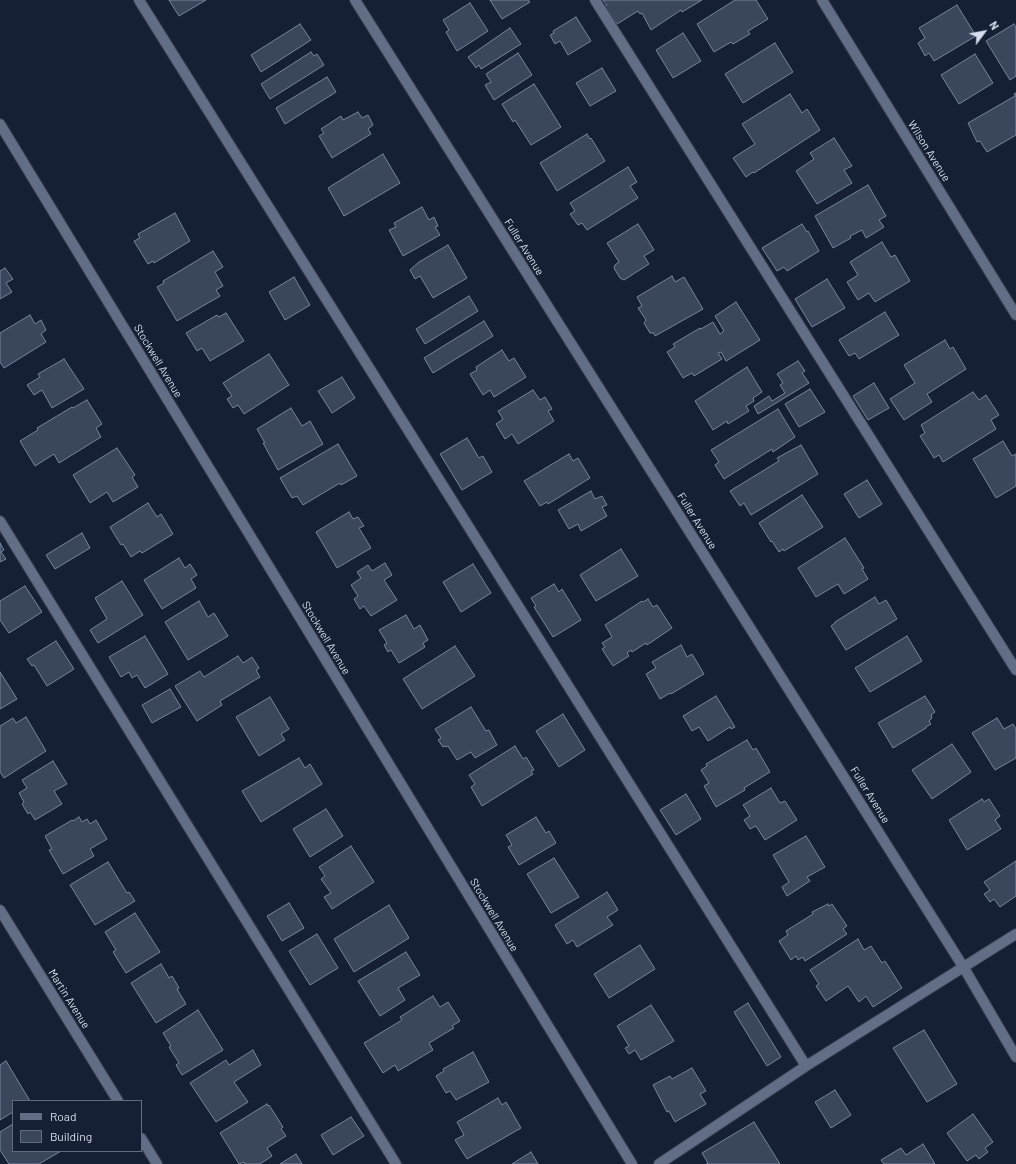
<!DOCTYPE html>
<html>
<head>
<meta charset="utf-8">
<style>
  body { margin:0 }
  #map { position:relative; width:1016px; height:1164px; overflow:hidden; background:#152034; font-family:Barlow,sans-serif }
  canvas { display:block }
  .legend { position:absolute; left:12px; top:1100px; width:130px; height:52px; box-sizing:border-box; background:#152034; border:1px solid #626c7e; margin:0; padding:5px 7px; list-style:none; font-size:12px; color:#d6deec }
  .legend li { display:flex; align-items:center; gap:8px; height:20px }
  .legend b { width:20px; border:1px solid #626c7e }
  .north { position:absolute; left:964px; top:12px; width:40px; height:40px; -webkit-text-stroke:3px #152034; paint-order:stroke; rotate:58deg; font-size:11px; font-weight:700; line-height:16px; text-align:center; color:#d6deec }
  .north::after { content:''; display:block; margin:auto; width:14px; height:18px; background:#d6deec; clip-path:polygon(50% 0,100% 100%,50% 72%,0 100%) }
</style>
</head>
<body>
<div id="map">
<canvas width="1016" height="1164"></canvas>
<ul class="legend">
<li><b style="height:5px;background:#616e86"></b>Road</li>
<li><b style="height:11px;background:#3a465c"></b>Building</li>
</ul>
<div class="north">N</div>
</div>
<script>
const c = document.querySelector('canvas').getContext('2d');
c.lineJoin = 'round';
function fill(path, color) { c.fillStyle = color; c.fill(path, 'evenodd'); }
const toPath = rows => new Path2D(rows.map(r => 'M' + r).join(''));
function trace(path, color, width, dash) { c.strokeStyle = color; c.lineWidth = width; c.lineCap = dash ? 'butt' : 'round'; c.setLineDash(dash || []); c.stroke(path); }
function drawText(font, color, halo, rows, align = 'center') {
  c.font = font + ' Barlow,sans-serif'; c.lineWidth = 3; c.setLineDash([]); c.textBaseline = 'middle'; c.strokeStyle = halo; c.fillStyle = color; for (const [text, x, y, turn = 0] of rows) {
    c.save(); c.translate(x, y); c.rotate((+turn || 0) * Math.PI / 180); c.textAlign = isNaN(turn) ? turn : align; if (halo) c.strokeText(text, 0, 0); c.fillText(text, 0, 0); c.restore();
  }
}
const building = toPath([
  [169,0,206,0,179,16,169,0],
  [490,0,528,0,530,2,502,19,490,0],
  [603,0,702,0,682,12,681,10,651,30,642,13,640,14,638,11,617,24,605,6,607,5,603,0],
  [735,0,756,0,768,19,748,31,750,34,733,44,731,42,714,52,697,24,735,0],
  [470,3,488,31,457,51,446,32,449,30,443,20,470,3],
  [957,5,976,36,934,61,929,53,925,56,918,43,925,38,919,28,957,5],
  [576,17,591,41,568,55,560,41,555,44,550,35,554,33,553,31,576,17],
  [300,24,311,40,261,72,251,55,300,24],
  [1014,24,1016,27,1016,76,1010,80,986,41,1014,24],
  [510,28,521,44,481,69,479,65,476,68,468,57,510,28],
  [683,33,701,61,673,78,656,50,683,33],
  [775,43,793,72,743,103,725,74,775,43],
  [311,52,314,56,317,54,324,65,270,99,261,84,311,52],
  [518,53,532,75,494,100,485,85,491,82,486,74,518,53],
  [975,54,993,83,959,104,941,75,975,54],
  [602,68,616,91,590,106,576,83,602,68],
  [327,77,336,92,285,124,276,108,327,77],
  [534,84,561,127,531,145,515,120,513,122,502,104,534,84],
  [1016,93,1016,135,987,152,980,141,977,142,968,123,1015,96,1014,94,1016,93],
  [790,94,802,113,807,109,820,130,754,173,753,172,746,177,733,158,755,144,742,124,790,94],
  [358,112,362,118,368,115,373,125,368,129,371,134,332,158,319,136,324,133,321,129,341,116,343,120,358,112],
  [587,134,590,139,591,138,605,161,557,191,540,163,587,134],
  [834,138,852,166,844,170,852,183,817,204,796,171,814,159,810,153,834,138],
  [383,154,400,183,344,216,328,188,383,154],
  [628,167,637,182,630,186,638,198,587,230,582,223,578,225,570,214,575,211,570,203,628,167],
  [868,185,886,216,879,220,884,227,866,238,862,230,850,236,851,238,833,248,815,216,868,185],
  [422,207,429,220,434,217,438,226,435,227,440,235,403,256,389,230,396,227,394,223,422,207],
  [175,213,190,241,154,263,153,261,148,264,134,241,140,238,138,234,175,213],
  [638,224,654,250,644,256,649,264,624,280,620,278,614,268,615,265,619,262,607,243,638,224],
  [802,224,807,232,808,231,819,251,787,271,784,267,777,271,762,248,802,224],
  [882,242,891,257,895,255,910,281,875,302,869,293,858,300,847,282,858,275,850,262,882,242],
  [448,245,467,278,433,298,420,276,415,279,410,270,419,262,448,245],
  [213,251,223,267,215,272,223,286,216,290,220,296,177,321,157,287,164,283,163,281,213,251],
  [5,268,13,279,6,283,12,292,0,299,0,271,5,268],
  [672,276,675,282,684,277,703,309,655,336,654,333,650,333,644,323,646,320,638,308,642,306,637,297,672,276],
  [294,277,310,305,285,320,269,292,294,277],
  [827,279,845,308,812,327,795,299,827,279],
  [469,296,478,311,425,344,416,329,469,296],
  [736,302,760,340,726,361,721,352,718,353,722,359,694,376,692,373,683,378,667,352,675,347,673,344,700,328,701,329,713,322,720,334,724,331,715,316,736,302],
  [885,312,899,335,859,359,855,353,849,356,839,340,885,312],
  [226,313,244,341,210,361,202,348,197,351,186,333,217,315,219,317,226,313],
  [30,315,35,324,41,320,46,330,41,334,46,342,4,368,0,362,0,333,30,315],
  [484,321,493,336,433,373,424,358,484,321],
  [945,340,950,349,953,347,966,369,927,394,932,402,904,420,890,399,915,383,904,365,945,340],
  [502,350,509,361,514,358,526,377,494,397,490,390,483,395,470,374,477,370,476,367,502,350],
  [269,354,289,385,244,414,238,405,233,408,227,399,232,396,223,383,269,354],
  [64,359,84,389,52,408,42,390,34,395,27,385,40,377,38,374,64,359],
  [798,361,805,371,802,373,809,383,758,414,754,406,769,396,772,401,785,393,780,385,783,383,777,374,798,361],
  [747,367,762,392,753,398,754,401,746,406,749,411,728,424,727,421,713,430,695,401,747,367],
  [342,377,355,398,332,413,318,391,342,377],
  [874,383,889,408,868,420,853,396,874,383],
  [810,389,825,412,799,427,785,404,810,389],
  [533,390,540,400,545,397,552,409,548,411,554,421,518,444,512,434,505,439,496,424,503,419,498,411,533,390],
  [973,392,979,400,986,395,999,415,991,420,996,429,943,462,939,455,934,458,920,436,925,433,921,425,973,392],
  [87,400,102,424,96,428,101,437,59,463,54,454,35,466,20,441,38,430,37,428,72,407,73,408,87,400],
  [291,408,302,426,310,421,323,444,278,470,263,443,265,443,257,429,291,408],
  [778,409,795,437,773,452,772,449,724,479,715,465,719,462,711,450,778,409],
  [467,438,479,458,483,456,492,472,462,490,440,454,467,438],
  [1003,441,1012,456,1016,454,1016,486,996,498,973,459,1003,441],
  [338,444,357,476,341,485,340,483,303,505,297,496,292,498,280,478,338,444],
  [801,445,818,474,751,515,744,503,740,506,730,491,779,461,777,458,801,445],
  [117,448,135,475,132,477,138,487,113,502,107,492,90,503,73,475,117,448],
  [569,454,573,461,578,458,590,478,548,504,547,502,540,506,524,481,569,454],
  [867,480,882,504,859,518,844,494,867,480],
  [591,491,595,499,602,496,607,505,602,507,607,516,581,531,578,524,569,529,558,510,591,491],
  [802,495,823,527,784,551,783,549,779,552,772,541,771,542,759,523,802,495],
  [148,503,157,517,161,514,173,534,142,553,140,551,131,557,123,544,121,545,110,527,148,503],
  [349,512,353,519,358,517,364,526,359,528,371,548,337,568,316,532,349,512],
  [82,533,90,548,55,569,46,555,82,533],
  [845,538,864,568,862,569,868,579,844,594,838,584,816,597,798,568,845,538],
  [0,543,4,550,1,552,6,559,0,562,0,543],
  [621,549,638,576,596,601,580,575,621,549],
  [179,558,185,568,190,564,197,575,191,579,196,588,162,609,144,580,179,558],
  [385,563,392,575,384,580,397,600,371,616,364,606,360,609,354,599,358,596,351,585,361,578,357,572,368,565,372,571,385,563],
  [473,564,491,593,461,612,443,582,473,564],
  [122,581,143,615,98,643,90,630,107,619,95,598,122,581],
  [554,584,559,592,562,589,581,620,553,637,534,607,536,606,531,598,554,584],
  [25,586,42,612,9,633,0,620,0,601,25,586],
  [875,597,879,604,886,600,897,619,846,650,831,626,835,623,835,622,875,597],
  [648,599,653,607,657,605,672,628,647,645,646,643,632,652,631,650,627,653,629,656,613,666,602,649,605,647,602,643,612,637,605,625,642,601,643,602,648,599],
  [199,601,208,617,214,613,228,636,188,660,165,622,199,601],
  [406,615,414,629,420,625,428,640,423,643,425,647,399,663,391,650,388,652,384,645,387,643,379,630,406,615],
  [145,636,168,674,145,688,137,675,132,678,129,672,121,677,109,657,145,636],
  [907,636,922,661,870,692,855,668,907,636],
  [56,641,74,669,47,686,34,665,32,666,27,659,56,641],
  [681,645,687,657,692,654,704,674,671,694,670,693,660,699,646,674,656,668,652,662,681,645],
  [455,646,475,676,422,709,403,679,455,646],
  [238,656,243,663,252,657,259,668,256,670,260,677,220,701,222,705,197,721,175,686,200,671,204,677,238,656],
  [0,672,17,699,0,709,0,672],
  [170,689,181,707,152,723,142,705,170,689],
  [716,696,735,727,731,729,730,727,708,741,699,727,692,731,683,716,716,696],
  [925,696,935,712,931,715,932,718,929,721,931,724,926,727,926,728,893,748,878,723,925,696],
  [270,697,289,729,281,734,285,740,259,756,236,717,270,697],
  [471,707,486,731,489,730,497,745,475,758,471,752,457,760,448,746,446,747,445,746,443,747,438,740,441,738,435,729,471,707],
  [563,714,585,750,559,767,536,731,563,714],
  [26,717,46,751,4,778,0,772,0,726,13,718,16,723,26,717],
  [997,718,1004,729,1013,724,1016,729,1016,758,995,770,972,733,997,718],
  [747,740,753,750,756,748,770,772,744,788,745,790,716,807,704,786,709,783,701,770,707,766,706,764,747,740],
  [952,744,971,772,932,799,912,770,952,744],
  [515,746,523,759,526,757,534,770,531,771,533,774,482,806,471,787,475,784,469,775,515,746],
  [299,758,305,768,310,764,322,784,261,822,242,791,299,758],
  [53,761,67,784,54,791,62,804,35,820,30,812,28,814,22,804,24,802,19,793,27,788,22,780,53,761],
  [771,788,780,803,785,801,797,820,765,840,756,826,750,829,744,820,750,816,743,805,771,788],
  [686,794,701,819,676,835,660,810,686,794],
  [982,799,984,802,989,799,1000,816,995,820,1001,829,967,850,949,820,982,799],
  [326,809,343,836,310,857,293,829,326,809],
  [79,817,82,822,87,819,90,824,96,820,107,839,90,849,94,856,63,874,49,850,52,849,45,836,72,820,73,821,79,817],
  [536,817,546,833,549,831,556,843,519,865,508,847,512,845,506,835,536,817],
  [806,836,825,867,807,877,810,881,787,896,782,887,789,882,773,855,806,836],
  [351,846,374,882,332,909,324,897,331,893,321,879,325,876,319,867,351,846],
  [554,858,579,897,551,913,527,874,554,858],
  [1016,861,1016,896,1000,907,994,899,990,902,984,894,990,890,984,882,1016,861],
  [108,862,127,893,129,892,135,901,95,925,70,885,108,862],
  [607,892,618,910,607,917,613,925,577,947,573,940,567,944,555,925,607,892],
  [289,903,304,928,282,941,267,916,289,903],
  [828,904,829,906,832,904,847,926,843,929,847,934,805,961,803,957,798,960,796,956,791,960,779,941,788,935,786,931,813,914,812,912,828,904],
  [389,905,409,938,354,972,334,939,389,905],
  [135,913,160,952,126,973,113,952,116,950,105,932,135,913],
  [317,934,338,968,310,985,289,951,317,934],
  [858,939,864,950,871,946,882,963,885,961,902,988,873,1007,866,996,859,1002,848,986,826,1001,816,986,819,984,810,970,858,939],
  [640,945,655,969,609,998,594,974,640,945],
  [406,952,420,975,398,988,405,1000,380,1016,358,981,406,952],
  [161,964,169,978,172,976,179,988,177,989,186,1004,156,1023,131,983,161,964],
  [433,996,440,1007,448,1002,460,1021,452,1026,454,1028,429,1043,433,1050,398,1071,395,1065,383,1073,364,1043,402,1020,400,1017,433,996],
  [748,1003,781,1057,767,1066,734,1012,748,1003],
  [651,1005,674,1041,641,1060,635,1050,629,1054,625,1048,629,1046,617,1026,651,1005],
  [198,1010,223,1050,182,1075,176,1065,179,1063,169,1047,171,1046,163,1033,198,1010],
  [924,1030,957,1084,927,1102,893,1048,924,1030],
  [253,1050,261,1065,234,1082,248,1102,216,1122,190,1083,226,1060,229,1065,253,1050],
  [473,1052,489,1082,456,1100,450,1091,446,1093,436,1076,444,1071,443,1069,473,1052],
  [6,1061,30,1101,13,1101,13,1112,0,1120,0,1065,6,1061],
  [692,1068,706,1091,700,1094,706,1104,675,1122,669,1111,667,1112,653,1085,670,1076,672,1079,692,1068],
  [835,1090,851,1115,831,1128,815,1102,835,1090],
  [498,1098,502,1105,506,1102,521,1128,467,1159,455,1140,464,1135,457,1122,498,1098],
  [267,1104,268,1106,269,1105,283,1127,281,1129,286,1136,267,1148,272,1156,260,1164,245,1164,244,1162,239,1164,220,1133,267,1104],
  [973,1114,993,1142,985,1148,988,1152,979,1159,976,1155,967,1161,947,1133,973,1114],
  [351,1117,364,1136,333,1155,321,1135,351,1117],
  [754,1122,780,1164,706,1164,708,1163,702,1153,754,1122],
  [13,1124,13,1151,61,1151,39,1164,9,1164,0,1150,0,1132,13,1124],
  [923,1144,935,1164,884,1164,881,1160,901,1148,906,1155,923,1144],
  [531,1152,538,1164,512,1164,531,1152],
  [296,1154,302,1164,280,1164,296,1154]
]);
const minor = toPath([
  [139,0,806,1066],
  [355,0,964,968,1016,1057],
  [595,0,1016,670],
  [822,0,1016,315],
  [0,124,632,1164],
  [0,521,396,1164],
  [0,910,118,1101],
  [141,1138,157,1164],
  [659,1164,806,1066,1016,934]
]);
const streetNames = [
  ["Wilson Avenue",929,151,58],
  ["Fuller Avenue",524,247,58],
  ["Stockwell Avenue",158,361,59],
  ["Fuller Avenue",697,521,58],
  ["Stockwell Avenue",326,638,59],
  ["Fuller Avenue",870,795,58],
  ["Stockwell Avenue",494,915,59],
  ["Martin Avenue",69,999,58]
];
fill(building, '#3a465c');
trace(building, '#76859d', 1);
trace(minor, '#353c4d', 12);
trace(minor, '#616e86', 10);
drawText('11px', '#d6deec', '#152034', streetNames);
</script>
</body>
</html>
